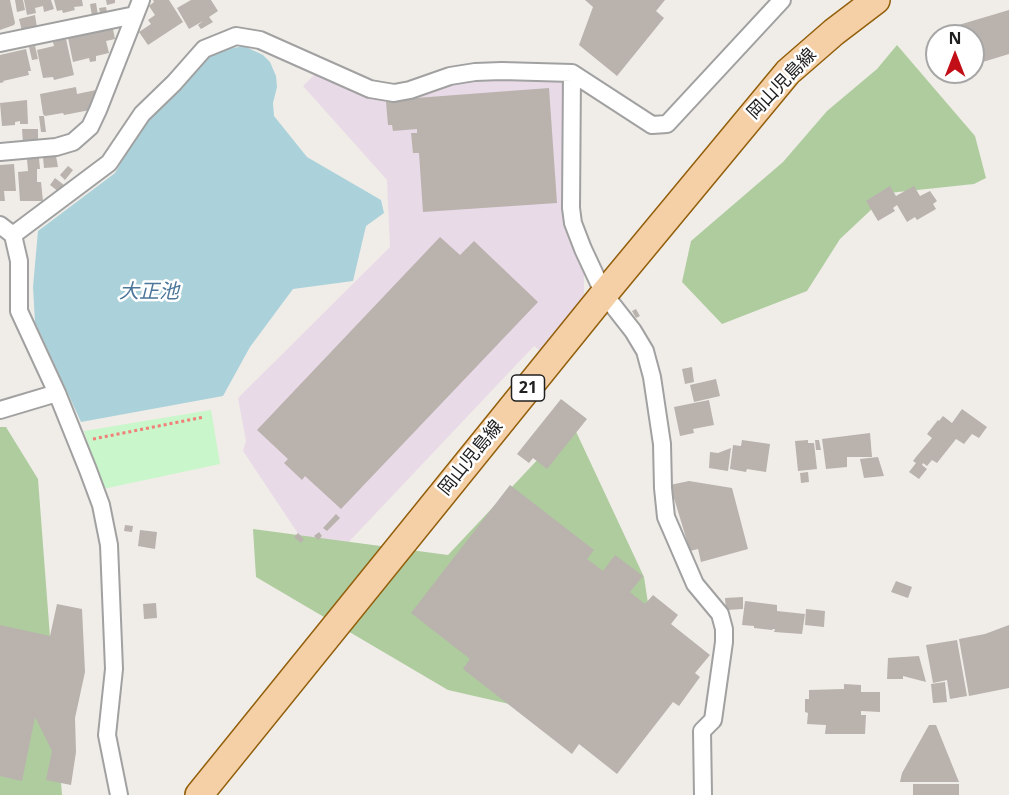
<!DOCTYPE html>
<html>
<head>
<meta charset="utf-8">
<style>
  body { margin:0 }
  #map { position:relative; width:1009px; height:795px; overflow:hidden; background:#f0ede8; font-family:"Noto Sans",sans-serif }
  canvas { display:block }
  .north { position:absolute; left:925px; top:24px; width:60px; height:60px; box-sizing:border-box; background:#fff; border:2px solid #a6a6a6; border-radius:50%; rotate:0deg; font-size:16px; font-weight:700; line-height:24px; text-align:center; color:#202020 }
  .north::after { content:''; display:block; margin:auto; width:21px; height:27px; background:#c20f17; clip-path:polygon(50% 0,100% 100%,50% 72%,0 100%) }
</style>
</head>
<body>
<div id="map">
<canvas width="1009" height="795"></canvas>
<div class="north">N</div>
</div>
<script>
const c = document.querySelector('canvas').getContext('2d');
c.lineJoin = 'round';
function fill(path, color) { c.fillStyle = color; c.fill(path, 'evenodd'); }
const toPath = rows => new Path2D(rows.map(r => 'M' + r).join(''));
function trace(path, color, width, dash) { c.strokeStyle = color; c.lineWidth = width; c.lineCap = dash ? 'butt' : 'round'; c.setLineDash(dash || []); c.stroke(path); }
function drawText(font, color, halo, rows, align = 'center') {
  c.font = font + ' "Noto Sans","Noto Sans JP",sans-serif'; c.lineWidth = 5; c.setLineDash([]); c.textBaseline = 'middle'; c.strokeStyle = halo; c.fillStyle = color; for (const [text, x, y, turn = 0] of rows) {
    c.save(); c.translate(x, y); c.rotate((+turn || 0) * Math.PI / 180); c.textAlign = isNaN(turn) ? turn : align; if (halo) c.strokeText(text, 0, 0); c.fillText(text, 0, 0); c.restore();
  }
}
const industrial = toPath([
  [318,71,382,88,551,77,566,85,566,215,569,238,584,267,584,303,543,353,534,346,326,566,299,535,243,451,246,441,238,398,390,247,387,180,303,86]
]);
const forest = toPath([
  [897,45,975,136,986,178,974,184,889,193,840,239,807,291,722,324,682,282,691,241,783,162,827,111,877,69],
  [572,423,644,577,658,669,597,724,448,690,256,577,253,529,448,555],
  [0,427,6,427,38,479,62,795,0,795]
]);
const park = toPath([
  [211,410,220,464,103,489,84,431]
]);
const water = toPath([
  [244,46,263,55,270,62,276,76,277,87,273,103,274,116,307,157,381,200,384,213,366,226,353,281,293,289,250,347,223,396,81,422,35,322,33,287,38,231,115,173,148,116,211,52]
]);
const building = toPath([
  [0,0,10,0,15,23,14,25,0,30],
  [15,0,23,0,25,10,17,12],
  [24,0,51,0,54,9,44,12,43,6,35,8,36,13,27,15],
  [54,0,82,0,83,6,74,7,75,10,63,13,62,10,57,11],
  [106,0,115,0,115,3,107,5],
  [153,0,169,0,183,22,148,45,139,32,151,24,148,20,155,15,149,6,154,2],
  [191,0,211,0,218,11,209,17,213,22,201,29,198,25,203,21,189,29,177,8],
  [585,0,665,0,656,11,664,18,617,76,579,45,593,7],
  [96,3,98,15,92,16,90,4],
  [106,7,107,12,100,13,99,8],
  [1009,10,1009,54,973,65,973,36,936,36,935,32],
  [35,15,37,28,22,31,19,19],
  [113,29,115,39,106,41,109,53,96,56,96,61,90,62,89,58,73,62,68,38],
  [66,39,74,75,54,80,53,77,43,78,37,50,54,46,53,42],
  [35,46,38,59,32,60,29,47],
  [26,49,31,71,28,71,29,75,3,81,4,82,0,83,0,55],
  [76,87,77,94,96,90,90,110,64,115,63,113,45,116,43,114,40,94],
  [549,88,557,203,423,212,419,153,413,153,411,133,417,133,417,129,393,131,392,125,388,125,386,102,390,102,389,100],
  [27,100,28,124,20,124,20,121,15,122,15,125,2,126,0,103],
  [39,116,44,116,46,132,41,132],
  [22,129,38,129,38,142,23,143],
  [56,156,58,167,44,168,43,157],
  [39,158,40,169,37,169,37,182,41,182,43,201,20,201,18,172,28,171,27,159],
  [14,164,16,191,4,191,5,201,0,201,0,165],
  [68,166,73,170,65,180,60,175],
  [55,178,64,185,59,192,50,185],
  [890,186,896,196,914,186,920,196,930,191,937,201,933,204,936,209,917,220,915,217,907,222,897,205,893,208,895,211,878,221,866,201],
  [440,237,460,255,474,241,538,302,341,509,305,476,302,480,284,463,288,459,257,430],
  [636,309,640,316,636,318,632,311],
  [692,367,694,382,685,384,682,369],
  [716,379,720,396,694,402,690,385],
  [561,399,587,419,547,469,533,458,529,463,517,454],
  [709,400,714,425,693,429,694,433,680,436,674,407],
  [962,409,987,427,979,438,972,434,964,444,956,439,937,463,932,460,927,466,923,463,922,465,927,469,919,479,909,472,916,463,913,461,916,457,932,438,927,434,938,420,939,421,943,416,952,423],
  [870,433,872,457,847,457,847,467,826,469,822,439],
  [742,440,770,444,766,472,747,469,746,472,730,469,733,445,741,446],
  [808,440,808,443,814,443,817,469,798,471,795,441],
  [815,440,819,440,821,450,816,450],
  [731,448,728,471,709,468,710,452,718,453],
  [878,457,884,476,864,478,860,459],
  [808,472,809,482,801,483,800,473],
  [689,481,732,488,748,549,701,562,698,549,690,551,670,485],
  [510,485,594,550,587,559,603,571,615,555,643,576,630,592,645,604,653,595,678,615,671,624,710,655,695,673,700,677,679,706,673,702,617,774,579,744,572,754,463,669,470,659,411,613],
  [336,514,340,518,327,531,323,528],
  [125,525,133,526,132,532,124,531],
  [140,530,157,532,155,549,138,546],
  [319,532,322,536,318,540,314,536],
  [298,533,304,539,301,543,294,537],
  [896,581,912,587,908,598,891,592],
  [743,597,743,609,726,610,725,598],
  [745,601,777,605,777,611,805,614,802,634,774,632,775,629,773,629,772,630,754,628,754,626,742,625],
  [156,603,157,618,144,619,143,604],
  [57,604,82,609,85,672,75,718,76,752,71,785,46,780,52,751,35,717,22,781,0,776,0,625,50,636],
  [806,609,825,611,824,627,805,625],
  [1009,625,1009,688,969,696,959,639,985,634],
  [957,640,967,696,950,699,947,680,933,683,926,645],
  [919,656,926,682,903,676,903,679,887,679,888,658],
  [945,682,947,702,933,703,931,684],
  [844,684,861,685,861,692,880,692,880,712,861,711,861,715,866,715,865,734,825,734,826,725,807,724,808,713,805,712,805,699,809,699,809,690,844,689],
  [929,725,936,725,959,782,900,782,902,773],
  [913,784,959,784,959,795,913,795]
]);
const path = toPath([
  [93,439,204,417]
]);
const street = toPath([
  [0,43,135,15],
  [572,73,571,208,573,223,583,249,604,294,633,331,645,351,652,377,662,444,663,488,666,517,695,584,720,614,724,629,724,642,713,720,702,731,703,795],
  [0,152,56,147,73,142,90,127,98,110,141,0],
  [0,225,13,235,19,261,19,311,57,393,88,470,101,505,109,545,114,669,107,735,119,795],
  [13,235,109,163,142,114,174,83,204,49,236,36,260,40,370,89,394,93,410,90,450,76,475,72,502,71,572,73,652,125,667,124,782,0],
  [0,410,57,393]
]);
const primary = toPath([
  [199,795,604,294,788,72,834,32,876,0]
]);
const shields = [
  [528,388,33]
];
const shieldNames = [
  ["21",528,388]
];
const streetNames = [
  ["岡山児島線",782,84,-46],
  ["岡山児島線",471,458,-51]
];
const waterNames = [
  ["大正池",149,292]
];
fill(industrial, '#e9dae7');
fill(forest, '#afcc9f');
fill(park, '#c9f6ca');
fill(water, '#abd2da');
fill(building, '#b9b2ad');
trace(street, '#a1a1a1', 20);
trace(primary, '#925f0b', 30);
trace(path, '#f08079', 3, [3, 3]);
trace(street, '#fff', 16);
trace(primary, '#f5d0a7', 27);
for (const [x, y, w] of shields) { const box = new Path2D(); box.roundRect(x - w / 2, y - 13, w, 26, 4.5); c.fillStyle = '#fff'; c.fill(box); trace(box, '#202020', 1.5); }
drawText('bold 16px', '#202020', null, shieldNames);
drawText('18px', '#202020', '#fff', streetNames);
drawText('italic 20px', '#4c779b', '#fff', waterNames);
</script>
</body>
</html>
